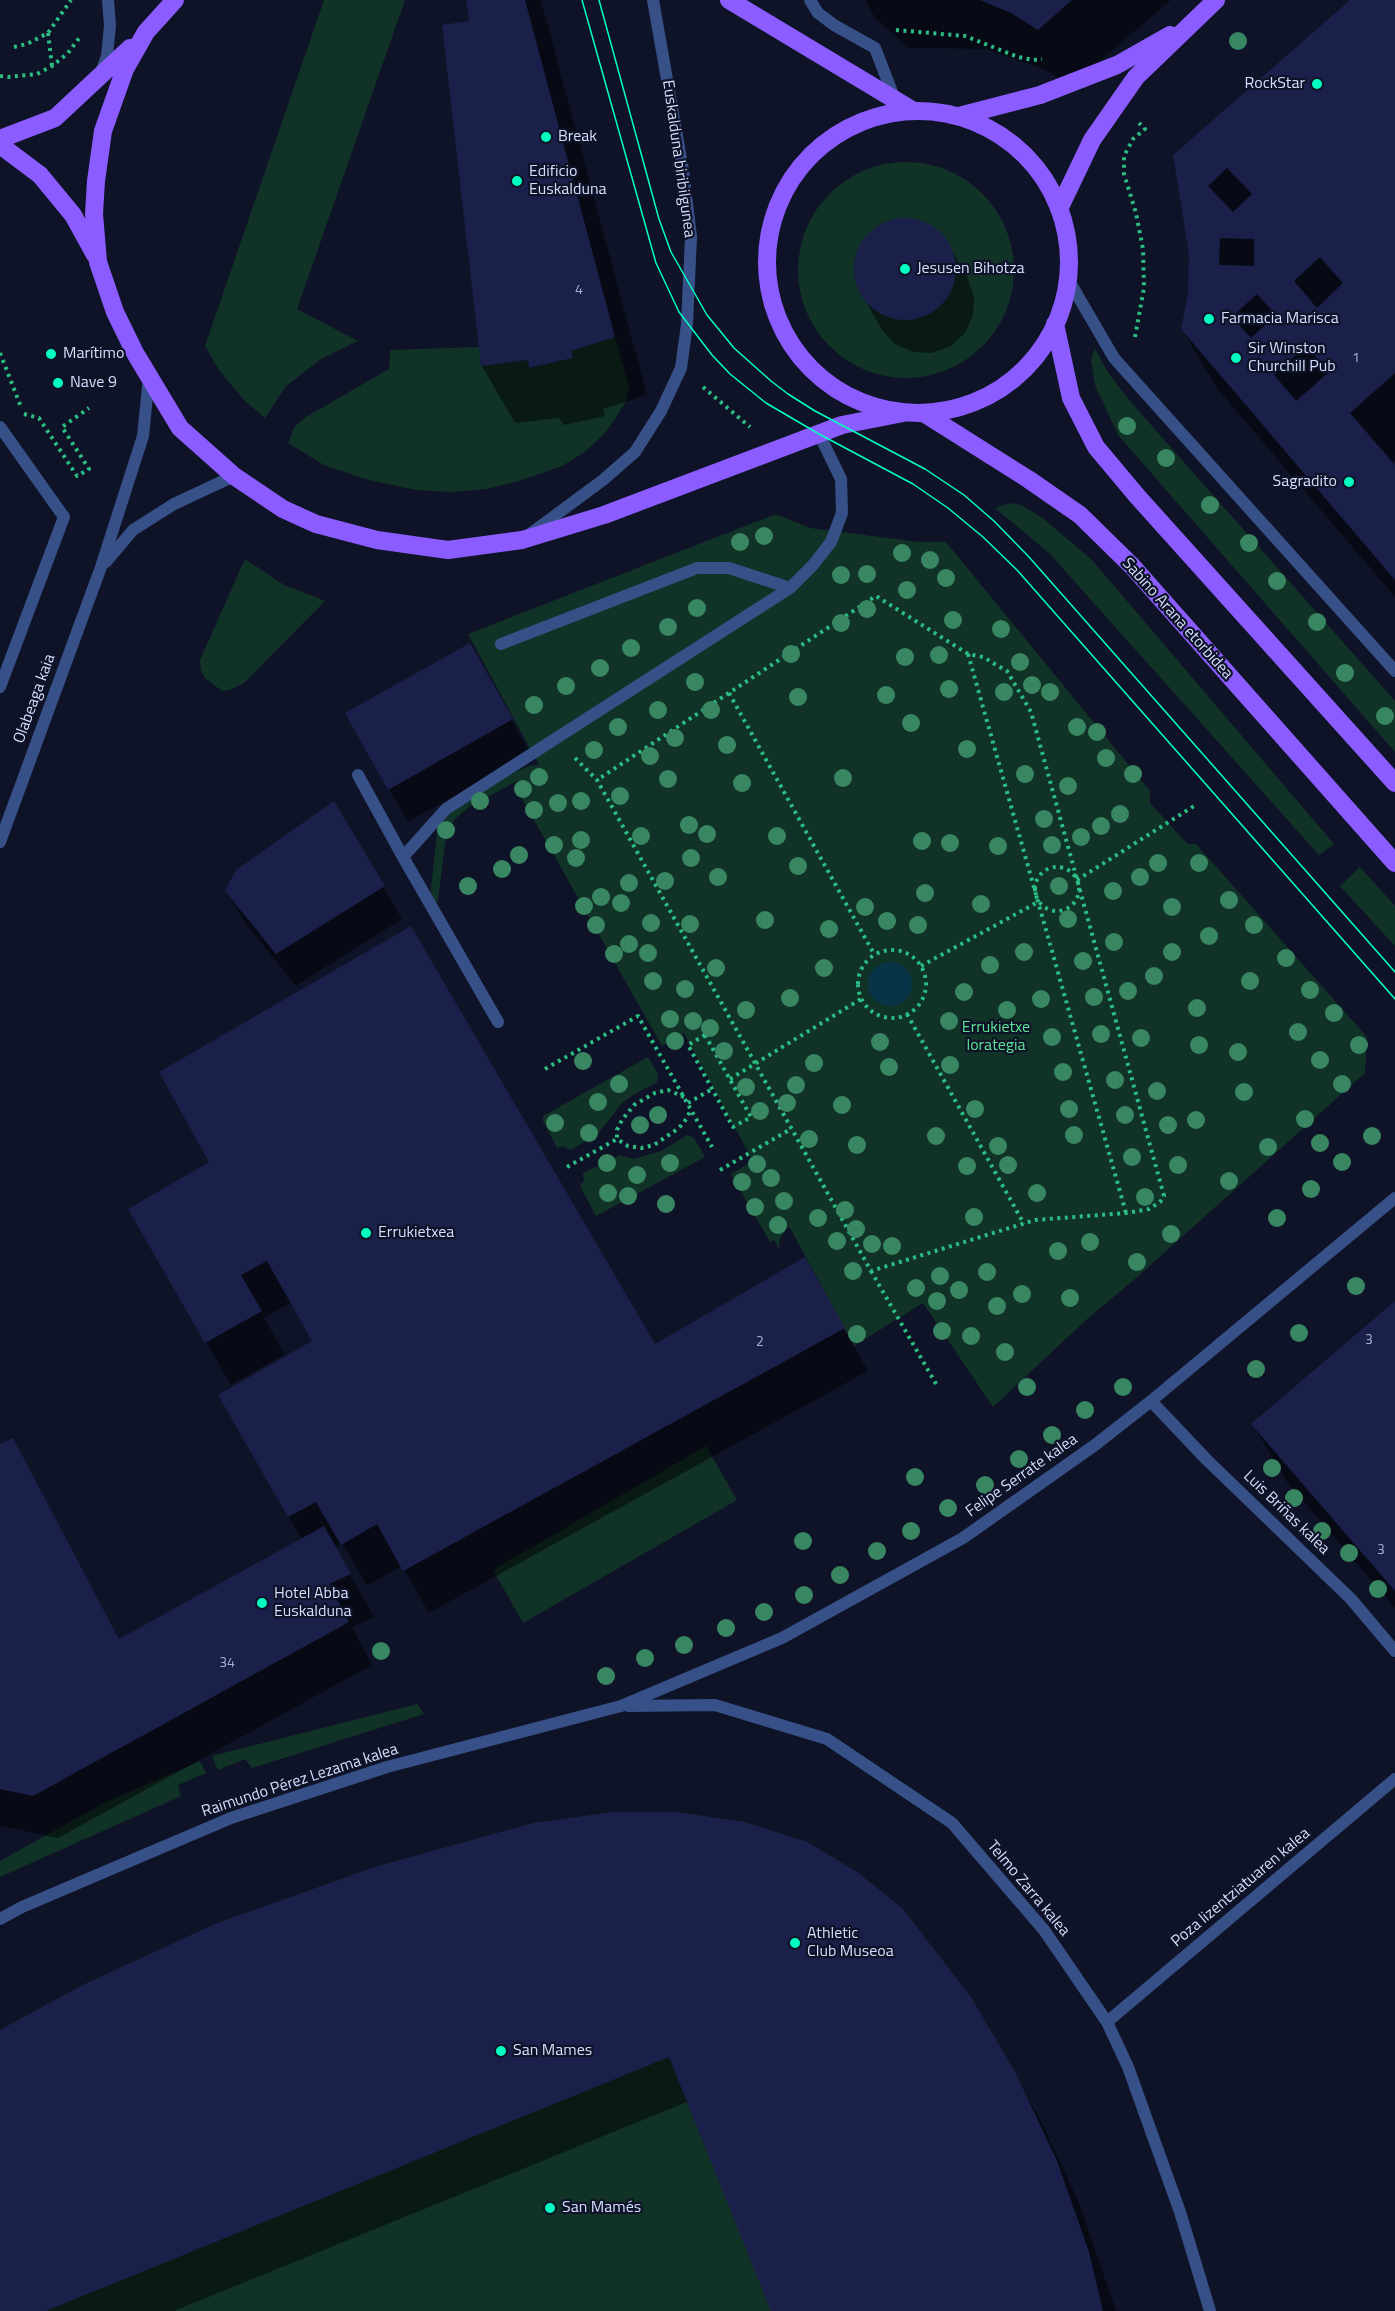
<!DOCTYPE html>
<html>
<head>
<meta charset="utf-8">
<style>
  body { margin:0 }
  canvas { display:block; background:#0e1327 }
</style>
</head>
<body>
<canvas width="1395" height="2311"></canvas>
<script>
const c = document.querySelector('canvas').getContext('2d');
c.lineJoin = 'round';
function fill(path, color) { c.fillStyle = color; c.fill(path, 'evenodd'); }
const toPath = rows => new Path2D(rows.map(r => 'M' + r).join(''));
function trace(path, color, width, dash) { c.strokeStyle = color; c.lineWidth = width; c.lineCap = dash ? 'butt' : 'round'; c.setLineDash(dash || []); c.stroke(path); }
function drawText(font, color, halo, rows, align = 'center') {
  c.font = font + ' "Titillium Web",sans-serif'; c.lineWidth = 4.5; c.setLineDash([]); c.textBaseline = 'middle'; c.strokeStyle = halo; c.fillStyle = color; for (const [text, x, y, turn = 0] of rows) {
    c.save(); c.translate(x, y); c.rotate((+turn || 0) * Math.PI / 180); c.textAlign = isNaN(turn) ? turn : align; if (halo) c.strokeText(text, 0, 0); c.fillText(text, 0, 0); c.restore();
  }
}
const green = toPath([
  [324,0,405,0,297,309,358,341,321,359,286,386,265,418,244,400,219,370,205,346],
  '798 270a108 108 0 1 1 216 0a108 108 0 1 1-216 0Z',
  [615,337,629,386,626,401,615,419,603,435,586,451,562,466,519,481,486,489,453,492,416,490,369,480,324,465,288,443,295,426,306,417,389,369,390,350,479,347,481,366,528,360,529,368,573,358,571,351],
  [1095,348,1107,371,1129,400,1395,701,1395,752,1118,435,1095,385,1091,360],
  [1010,503,1021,505,1044,519,1092,560,1334,844,1319,855,1050,554,995,508],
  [776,514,810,528,919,542,946,542,1150,791,1150,803,1185,841,1188,844,1196,844,1367,1037,1365,1073,1136,1278,1086,1320,993,1407,923,1303,854,1346,789,1226,780,1238,779,1249,774,1240,770,1242,731,1174,753,1161,684,1033,662,1046,517,790,519,780,469,807,456,818,449,828,445,843,438,901,435,904,430,898,437,833,446,818,455,808,515,772,529,766,539,765,468,634],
  [245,559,284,585,325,601,244,683,230,690,222,691,205,678,201,671,200,660],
  [1360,867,1395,906,1395,946,1340,886],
  [648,1057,658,1074,657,1082,633,1095,621,1104,597,1135,570,1150,563,1146,557,1148,543,1121,543,1116],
  [687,1135,694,1138,705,1157,596,1216,580,1186,584,1181,583,1173,620,1155,634,1159,661,1151],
  [706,1446,737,1500,523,1623,493,1570],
  [417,1704,424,1714,252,1768,245,1759,218,1770,212,1756],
  [200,1761,206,1773,178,1785,181,1796,0,1877,0,1861,104,1803],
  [614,1812,676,1812,744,1822,807,1842,857,1872,903,1909,972,1999,1015,2072,1057,2161,1089,2252,1103,2311,0,2311,0,2030,83,1985,215,1924,378,1866,534,1823]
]);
const water = toPath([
  '868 984a22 22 0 1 1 44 0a22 22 0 1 1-44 0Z'
]);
const shadow = toPath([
  [468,0,541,0,647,395,603,409,605,416,564,425,559,418,515,423,482,366],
  [865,0,1171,0,1071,86,1046,70,986,49,908,48,875,18],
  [1352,0,1395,0,1395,460,1391,463,1395,467,1395,597,1216,387,1182,329,1190,293,1190,254,1174,155],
  [898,220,917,220,935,229,948,243,967,277,974,296,973,315,965,333,951,346,932,353,913,352,895,344,882,330,863,296,855,277,857,258,865,240,879,227],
  [488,678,530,753,408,822,347,714],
  [383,886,402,919,296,986,246,924,226,891],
  [130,1209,654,1346,804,1259,868,1371,429,1613,402,1566,367,1586,342,1543,335,1547,374,1617,352,1627,372,1665,58,1838,0,1826,0,1446,13,1440,120,1640,302,1540,220,1395,314,1341,292,1302,264,1318,285,1354,231,1385],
  [1395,1303,1395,1608,1287,1482,1253,1425],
  [971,1999,1039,2117,1080,2205,1116,2311,773,2311,687,2102,174,2311,0,2311,0,2031]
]);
const building = toPath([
  [466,0,525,0,615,337,571,351,573,358,529,368,528,360,481,366,442,25,469,21],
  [980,0,1072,0,1038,30,1011,13],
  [1350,0,1395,0,1395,373,1350,413,1395,465,1395,580,1181,329,1188,293,1189,254,1173,155],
  [1227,168,1252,194,1233,212,1208,186],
  [1220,238,1254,239,1254,266,1219,265],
  [1320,257,1343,283,1317,308,1294,281],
  [1257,294,1276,315,1251,338,1232,317],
  [1306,346,1329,372,1296,401,1274,375],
  '854 269a51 51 0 1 1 102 0a51 51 0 1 1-102 0Z',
  [470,643,513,719,388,790,345,713],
  [334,801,385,886,276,954,225,891,236,870],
  [411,926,655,1344,805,1257,845,1328,403,1571,377,1524,341,1545,316,1502,288,1517,218,1395,312,1341,267,1261,241,1275,262,1311,205,1343,128,1209,209,1162,159,1072],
  [1395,1301,1395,1591,1251,1424],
  [13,1438,119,1639,324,1526,351,1574,329,1584,349,1622,33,1796,0,1789,0,1444],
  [614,1812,676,1812,744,1822,807,1842,857,1872,903,1909,972,1999,1015,2072,1057,2161,1089,2252,1103,2311,771,2311,669,2057,46,2311,0,2311,0,2030,83,1985,215,1924,378,1866,534,1823]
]);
const path = toPath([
  [896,30,965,36,1018,57,1033,60,1042,59],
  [48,33,52,66],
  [14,47,27,44,48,33,71,0],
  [0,76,8,77,37,74,52,66,68,53,80,37],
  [1135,337,1144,288,1143,249,1136,213,1124,174,1124,156,1133,139,1145,129,1139,123],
  [0,353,21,407],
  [703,387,750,427],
  [24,414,39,418,77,476,89,469,62,427,89,408],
  [968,654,1126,1213],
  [729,693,874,954],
  [575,758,597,780,871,1271,1035,1220,1126,1213,1149,1209,1160,1202,1164,1196,1031,712,1007,671,983,657,968,654,876,596,597,780],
  '1035 889a22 22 0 1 1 44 0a22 22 0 1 1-44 0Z',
  [1077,880,1194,806],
  '858 984a34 34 0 1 1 68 0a34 34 0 1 1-68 0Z',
  [921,966,1038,902],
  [907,1014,1024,1224],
  [705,1035,751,1117,733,1127,688,1045,705,1035],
  [545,1069,638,1016,712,1147],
  [730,1079,861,999],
  [684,1097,668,1090,655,1093,634,1105,622,1120,617,1130,617,1139,628,1146,641,1148,654,1145,679,1128,687,1118,691,1109],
  [688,1103,712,1089],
  [567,1167,617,1139],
  [720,1170,791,1129],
  [871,1271,936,1384]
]);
const lane = toPath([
  [101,72,107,56,110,26,108,0],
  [501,644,697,568,729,568,790,588],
  [358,775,403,857,498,1022],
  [403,857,446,809,790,588,813,565,831,542,842,513,841,479,819,434]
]);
const street = toPath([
  [810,0,818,13,834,25,875,48,895,100],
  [1068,279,1114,358,1395,671],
  [0,427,64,517,0,687],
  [530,534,603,480,635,452,661,411,681,368,687,324,691,237,683,170,653,0],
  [106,562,133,530,174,504,234,476],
  [0,842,101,567,143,436,149,377],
  [1151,1401,1206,1459,1351,1599,1395,1651],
  [628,1706,715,1705,827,1739,952,1823,1044,1930,1107,2022,1128,2067,1180,2212,1210,2311],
  [0,1919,22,1907,231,1818,387,1767,621,1706,782,1638,963,1538,1095,1445,1151,1401,1395,1198],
  [1107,2022,1395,1779]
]);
const primary = toPath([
  [175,0,146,32,125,69,103,131,96,181,94,214,98,262,115,312,135,353,180,428,234,476,283,509,316,524,377,540,448,550,522,540,604,515,842,425,903,413],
  [729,0,912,110],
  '767 262a151 151 0 1 1 302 0a151 151 0 1 1-302 0Z',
  [959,116,1040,95,1117,65,1170,35],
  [0,139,55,118,130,48],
  [0,145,40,175,73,215,95,255],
  [1059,209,1092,140,1136,77,1216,0],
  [1055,324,1071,398,1096,447,1137,496,1395,783],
  [925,414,1028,479,1080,515,1132,566,1395,863]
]);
const tram = toPath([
  [582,0,656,263,679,312,712,355,730,374,766,403,819,434,913,484,948,508,983,537,1017,570,1395,999],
  [599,0,659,219,671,252,707,315,734,348,771,381,788,394,815,411,925,469,964,495,994,521,1029,557,1395,972]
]);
const trees = [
  [1238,41],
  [1127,426],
  [1166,458],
  [1210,505],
  [764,536],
  [740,542],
  [1249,543],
  [902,553],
  [930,560],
  [867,574],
  [841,575],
  [946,578],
  [1277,581],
  [907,590],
  [697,608],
  [867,609],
  [953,620],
  [1317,622],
  [841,623],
  [668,627],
  [1001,629],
  [631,648],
  [791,654],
  [939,655],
  [905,657],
  [1020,662],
  [600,668],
  [1345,673],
  [695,682],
  [1032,685],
  [566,686],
  [949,689],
  [1004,692],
  [1050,692],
  [886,695],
  [798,697],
  [534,705],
  [658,710],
  [711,710],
  [1385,716],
  [911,723],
  [618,727],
  [1077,727],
  [1097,732],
  [675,738],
  [727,745],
  [967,749],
  [594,750],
  [650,756],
  [1106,758],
  [1025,774],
  [1133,774],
  [539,777],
  [843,778],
  [668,779],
  [742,783],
  [1068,786],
  [523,789],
  [620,796],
  [480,801],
  [581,801],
  [558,803],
  [534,810],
  [1120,814],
  [1044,819],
  [689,825],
  [1101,826],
  [446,830],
  [707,834],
  [641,836],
  [777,836],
  [1081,837],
  [581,840],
  [922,841],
  [950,843],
  [554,845],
  [1052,845],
  [998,846],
  [519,855],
  [576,858],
  [691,858],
  [1158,863],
  [1199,863],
  [798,866],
  [502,869],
  [718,877],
  [1140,877],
  [665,881],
  [629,883],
  [468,886],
  [1059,886],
  [1113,891],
  [925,893],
  [601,897],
  [1229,900],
  [621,903],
  [981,904],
  [584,906],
  [865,907],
  [1172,907],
  [1068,919],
  [765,920],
  [887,921],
  [651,923],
  [690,924],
  [596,925],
  [918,925],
  [1254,925],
  [829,929],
  [1209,936],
  [1114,942],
  [629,944],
  [1024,952],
  [1172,952],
  [648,953],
  [614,954],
  [1286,958],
  [1083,961],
  [990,965],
  [716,968],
  [824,968],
  [1154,976],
  [653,981],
  [1250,981],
  [685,989],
  [1310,990],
  [1128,991],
  [964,992],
  [1094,997],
  [790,998],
  [1041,999],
  [1197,1008],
  [746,1010],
  [1007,1010],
  [1334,1013],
  [670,1019],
  [693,1021],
  [949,1021],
  [710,1028],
  [1298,1032],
  [1101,1034],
  [1052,1037],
  [1141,1038],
  [675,1041],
  [880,1042],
  [1199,1045],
  [1359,1045],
  [724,1051],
  [1238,1052],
  [1320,1060],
  [583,1061],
  [814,1063],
  [950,1065],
  [889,1067],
  [1063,1072],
  [1115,1080],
  [619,1084],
  [1342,1084],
  [796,1085],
  [746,1087],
  [1157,1091],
  [1244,1092],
  [598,1102],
  [787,1103],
  [842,1105],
  [975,1109],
  [1069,1109],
  [760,1111],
  [658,1115],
  [1125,1115],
  [1305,1119],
  [1196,1120],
  [555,1123],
  [640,1125],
  [1168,1125],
  [589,1133],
  [1074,1135],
  [936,1136],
  [1372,1136],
  [809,1139],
  [1320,1143],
  [857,1145],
  [998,1146],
  [1268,1147],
  [1132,1157],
  [1342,1162],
  [607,1163],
  [670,1163],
  [757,1164],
  [1008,1165],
  [1178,1165],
  [967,1166],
  [637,1175],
  [771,1178],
  [1229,1181],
  [742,1182],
  [1311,1189],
  [608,1193],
  [1037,1193],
  [628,1196],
  [1145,1197],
  [784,1201],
  [666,1204],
  [755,1207],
  [845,1210],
  [974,1217],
  [818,1218],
  [1277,1218],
  [778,1225],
  [856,1229],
  [1171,1234],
  [837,1241],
  [1090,1242],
  [872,1244],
  [892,1246],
  [1058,1251],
  [1137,1262],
  [853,1271],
  [987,1272],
  [940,1276],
  [1356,1286],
  [916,1288],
  [959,1290],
  [1022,1294],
  [1070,1298],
  [937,1301],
  [997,1306],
  [942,1331],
  [1299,1333],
  [857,1334],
  [971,1336],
  [1005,1352],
  [1256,1369],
  [1027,1387],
  [1123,1387],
  [1085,1410],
  [1052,1435],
  [1019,1459],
  [1272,1468],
  [915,1477],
  [985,1485],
  [1294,1498],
  [948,1508],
  [911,1531],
  [1322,1531],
  [803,1541],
  [877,1551],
  [1349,1553],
  [840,1575],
  [1378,1589],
  [804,1595],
  [764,1612],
  [726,1628],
  [684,1645],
  [381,1651],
  [645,1658],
  [606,1676]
];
const markers = [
  [1317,84,6,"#01ffc2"],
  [546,137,6,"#01ffc2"],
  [517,181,6,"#01ffc2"],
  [905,269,6,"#01ffc2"],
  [1209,319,6,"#01ffc2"],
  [51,354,6,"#01ffc2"],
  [1236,358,6,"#01ffc2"],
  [58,383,6,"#01ffc2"],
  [1349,482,6,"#01ffc2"],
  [366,1233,6,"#01ffc2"],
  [262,1603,6,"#01ffc2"],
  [795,1943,6,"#01ffc2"],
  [501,2051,6,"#01ffc2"],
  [550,2208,6,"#01ffc2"]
];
const numberNames = [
  ["4",579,291],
  ["1",1356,359],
  ["3",1369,1341],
  ["2",760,1343],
  ["3",1381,1551],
  ["34",227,1664]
];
const poiNames = [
  ["RockStar",1305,84,"right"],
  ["Break",558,137],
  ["Edificio",529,172],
  ["Euskalduna",529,190],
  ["Jesusen Bihotza",917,269],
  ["Farmacia Marisca",1221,319],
  ["Sir Winston",1248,349],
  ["Churchill Pub",1248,367],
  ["Marítimo",63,354],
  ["Nave 9",70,383],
  ["Sagradito",1337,482,"right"],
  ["Errukietxea",378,1233],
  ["Hotel Abba",274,1594],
  ["Euskalduna",274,1612],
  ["Athletic",807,1934],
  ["Club Museoa",807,1952],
  ["San Mames",513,2051],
  ["San Mamés",562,2208]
];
const streetNames = [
  ["Euskalduna biribilgunea",678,159,82],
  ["Sabino Arana etorbidea",1177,619,48],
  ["Olabeaga kaia",35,699,-70],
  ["Felipe Serrate kalea",1022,1476,-35],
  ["Luis Briñas kalea",1286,1513,44],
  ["Raimundo Pérez Lezama kalea",300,1781,-18],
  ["Poza lizentziatuaren kalea",1241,1888,-40],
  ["Telmo Zarra kalea",1028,1889,50]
];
const parkNames = [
  ["Errukietxe",996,1028],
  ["lorategia",996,1046]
];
fill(green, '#113226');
fill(water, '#083447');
fill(shadow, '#0007');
fill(building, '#1a2049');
trace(path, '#2bbd83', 4, [3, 4.5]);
trace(lane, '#385088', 12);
trace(street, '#385088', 12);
trace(primary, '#8b5cff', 18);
trace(tram, '#01ffc2', 1.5);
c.fillStyle = '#398663';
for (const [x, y] of trees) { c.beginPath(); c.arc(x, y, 9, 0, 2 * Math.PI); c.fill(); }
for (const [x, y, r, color] of markers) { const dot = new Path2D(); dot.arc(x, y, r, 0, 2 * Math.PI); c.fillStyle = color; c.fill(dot); trace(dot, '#0e1327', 2); }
drawText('14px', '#a6aed2', null, numberNames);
drawText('16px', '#d5deff', '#0e1327', poiNames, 'left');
drawText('16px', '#d5deff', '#0e1327', streetNames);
drawText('16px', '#5ce494', '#0e1327', parkNames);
</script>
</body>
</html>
